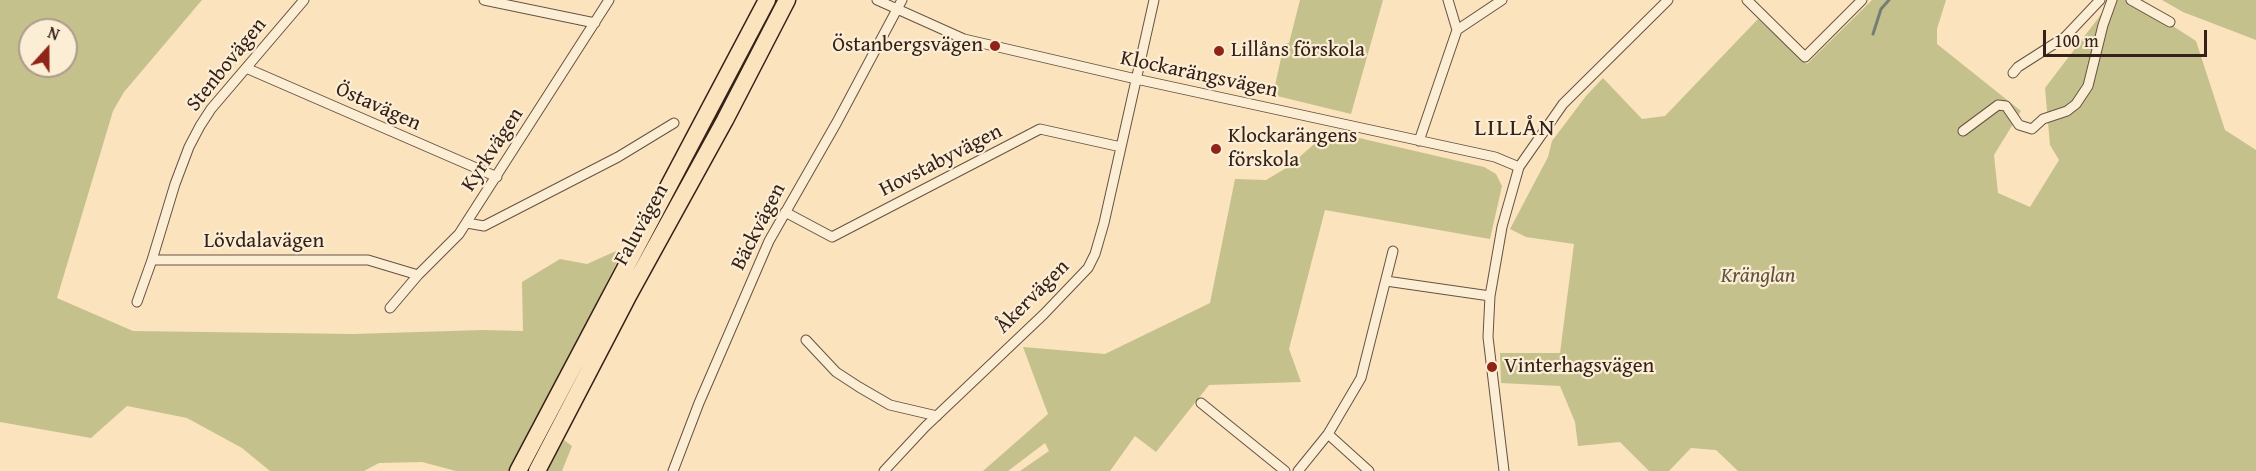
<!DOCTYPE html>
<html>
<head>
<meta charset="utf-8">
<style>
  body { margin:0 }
  #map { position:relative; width:2256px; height:471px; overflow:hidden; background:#fbe3be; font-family:"Gentium Book Plus",serif }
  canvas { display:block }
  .north { position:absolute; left:18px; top:18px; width:60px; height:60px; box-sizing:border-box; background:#fcedd5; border:2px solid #ac9b8a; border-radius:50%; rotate:21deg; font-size:16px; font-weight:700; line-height:24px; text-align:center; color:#342119 }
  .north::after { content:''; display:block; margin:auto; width:21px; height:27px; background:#8f2418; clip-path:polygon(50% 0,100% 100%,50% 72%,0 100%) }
  .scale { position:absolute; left:2043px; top:30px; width:164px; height:27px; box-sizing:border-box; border:3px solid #342119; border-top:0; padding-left:8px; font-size:18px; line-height:21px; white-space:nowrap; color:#342119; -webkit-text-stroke:4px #fcedd5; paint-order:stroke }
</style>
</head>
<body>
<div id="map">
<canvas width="2256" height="471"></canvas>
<div class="north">N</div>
<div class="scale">100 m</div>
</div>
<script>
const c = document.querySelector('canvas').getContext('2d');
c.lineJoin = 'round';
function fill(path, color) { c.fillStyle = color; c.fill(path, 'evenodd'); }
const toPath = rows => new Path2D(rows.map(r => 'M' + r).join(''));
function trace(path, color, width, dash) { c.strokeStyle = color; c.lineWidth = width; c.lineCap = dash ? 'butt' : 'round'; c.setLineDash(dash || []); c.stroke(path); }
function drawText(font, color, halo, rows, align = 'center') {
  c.font = font + ' "Gentium Book Plus",serif'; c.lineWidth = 4.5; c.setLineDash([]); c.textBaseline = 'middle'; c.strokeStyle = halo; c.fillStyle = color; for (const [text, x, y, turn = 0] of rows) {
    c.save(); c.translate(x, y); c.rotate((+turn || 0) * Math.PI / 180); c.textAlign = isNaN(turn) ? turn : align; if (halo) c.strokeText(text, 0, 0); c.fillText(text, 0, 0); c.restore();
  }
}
const green = toPath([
  [0,0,202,0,124,92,113,111,57,298,133,331,353,334,483,330,523,331,522,282,560,259,587,264,616,251,617,262,512,471,456,471,422,462,379,463,364,471,270,471,242,448,187,418,127,406,91,438,0,422],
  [30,30,66,30,66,66,30,66],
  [1300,0,1383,0,1351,114,1273,95,1284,44,1289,43],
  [1872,0,1946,0,1937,29,1937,44,2021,111,1994,155,1998,193,2030,207,2059,160,2050,145,2045,88,2112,0,2133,0,2196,41,2225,130,2256,150,2256,471,1738,471,1716,450,1691,448,1669,471,1649,471,1620,442,1578,446,1575,422,1560,386,1501,383,1500,353,1560,353,1574,244,1526,237,1510,229,1548,157,1552,141,1586,96,1603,78,1642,119,1665,116,1758,19,1807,64],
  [2162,0,2256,0,2256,40,2183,12],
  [1329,131,1484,167,1496,174,1502,186,1490,239,1325,210,1289,349,1301,382,1209,385,1156,452,1135,436,1110,471,1020,471,1049,451,1045,443,1008,471,983,471,1048,414,1023,347,1105,354,1210,303,1235,179,1266,180,1288,167],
  [564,440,572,446,562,471,547,471]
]);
const stream = toPath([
  [1873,34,1881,9,1889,0]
]);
const minor = toPath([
  [484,0,595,23],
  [877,0,964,39,1136,79,1495,157,1519,167],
  [1448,0,1457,30],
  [1747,0,1805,57,1862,0],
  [2131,0,2170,22],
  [246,68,497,177],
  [2013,73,2018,67,2065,37,2100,0],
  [1963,131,1998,105,2006,106,2019,125,2032,129,2043,119,2067,111,2076,104,2088,86,2103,25,2112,0],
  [1419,141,1457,30,1502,0],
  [785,212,832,237,1040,129,1121,147],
  [467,223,484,226,618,157,674,123],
  [152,260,175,184,189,147,200,126,211,109,304,0],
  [1386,281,1490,296],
  [137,302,152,260,368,260,418,275],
  [390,308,418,275,459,234,609,0],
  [806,340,836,372,859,387,890,405,937,416],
  [1201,403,1285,471],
  [1328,434,1369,471],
  [673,471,699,403,769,241,837,122,902,0],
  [884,471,925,427,1044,314,1088,268,1095,254,1104,223,1154,0],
  [1298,471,1328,434,1361,378,1393,251],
  [1504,471,1488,337,1489,316,1490,296,1502,227,1519,167,1563,104,1668,0]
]);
const trunk = toPath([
  [518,471,767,0],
  [537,471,627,298,725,120,787,0]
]);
const markers = [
  [995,46,6,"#8f2418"],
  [1219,51,6,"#8f2418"],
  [1216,149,6,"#8f2418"],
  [1492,367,6,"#8f2418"]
];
const poiNames = [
  ["Östanbergsvägen",983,46,"right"],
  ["Lillåns förskola",1231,51],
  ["Klockarängens",1228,137],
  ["förskola",1228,161],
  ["Vinterhagsvägen",1504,367]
];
const streetNames = [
  ["Stenbovägen",227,65,-51],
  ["Klockarängsvägen",1199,75,12],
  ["Östavägen",378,107,24],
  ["Kyrkvägen",493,150,-57],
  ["Hovstabyvägen",941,161,-27],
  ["Faluvägen",642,225,-61],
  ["Bäckvägen",759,227,-63],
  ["Lövdalavägen",264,242],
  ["Åkervägen",1033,297,-45]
];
const parkNames = [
  ["Kränglan",1758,277]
];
const quarterNames = [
  ["LILLÅN",1515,129]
];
fill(green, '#c5c18d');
trace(stream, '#747f74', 3);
trace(minor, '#665242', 11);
trace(trunk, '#342119', 19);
trace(minor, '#fcedd5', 9);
trace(trunk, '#fbe3be', 16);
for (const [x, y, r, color] of markers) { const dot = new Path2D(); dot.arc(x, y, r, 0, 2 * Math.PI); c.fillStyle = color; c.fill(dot); trace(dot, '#fcedd5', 2); }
drawText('21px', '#342119', '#fcedd5', poiNames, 'left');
drawText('21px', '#342119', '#fcedd5', streetNames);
drawText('italic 21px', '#60513c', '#fcedd5', parkNames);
c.letterSpacing = '1.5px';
drawText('24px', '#342119', '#fcedd5', quarterNames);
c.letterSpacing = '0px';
</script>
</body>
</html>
